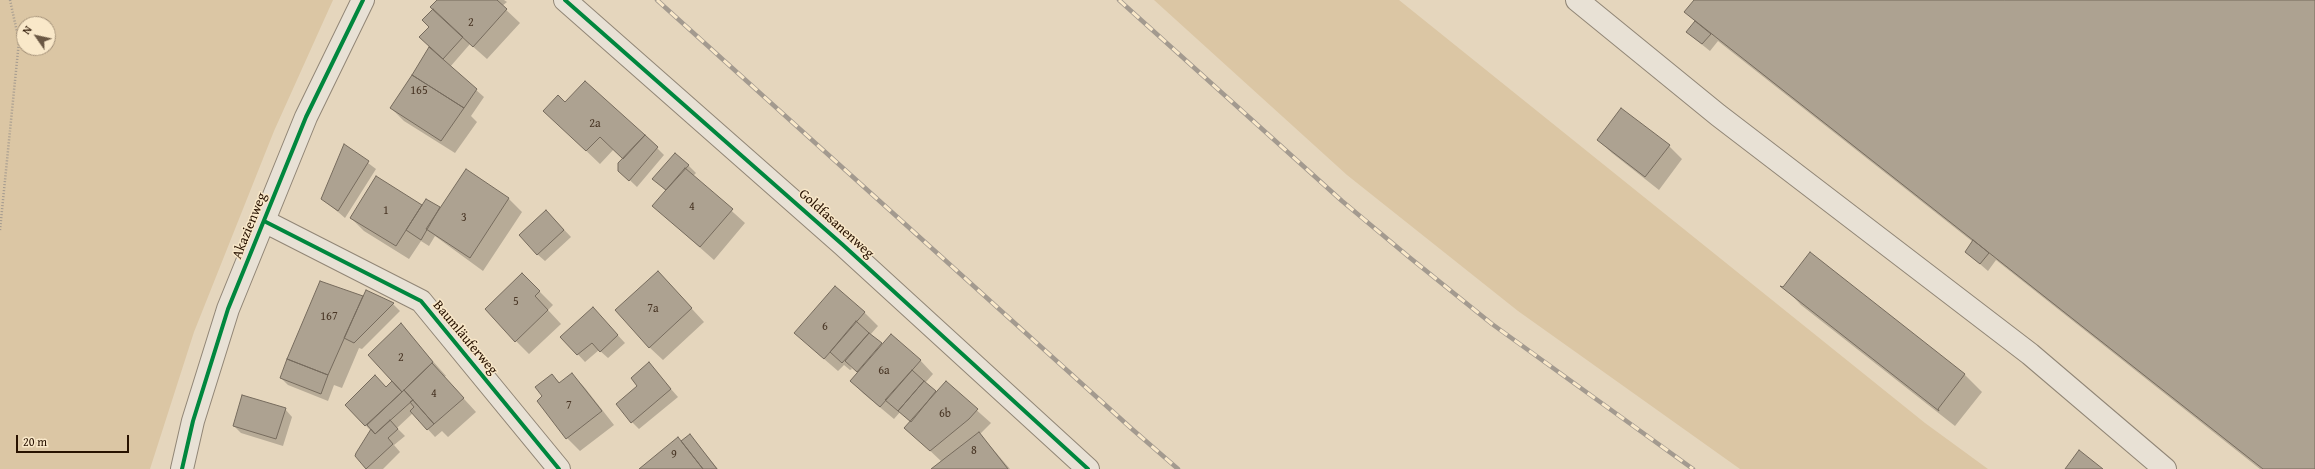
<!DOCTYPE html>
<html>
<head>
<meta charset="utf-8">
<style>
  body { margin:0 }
  #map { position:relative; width:2315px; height:469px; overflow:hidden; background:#e5d6bd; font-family:"Gentium Book Plus",serif }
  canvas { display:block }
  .north { position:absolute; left:16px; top:16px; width:40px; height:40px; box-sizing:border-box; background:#f9e8c9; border:1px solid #a59279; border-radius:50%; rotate:304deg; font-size:11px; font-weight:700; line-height:16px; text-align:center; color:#281201 }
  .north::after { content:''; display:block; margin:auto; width:14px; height:18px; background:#6a5743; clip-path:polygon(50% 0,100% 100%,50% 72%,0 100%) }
  .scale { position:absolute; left:16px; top:435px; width:113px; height:18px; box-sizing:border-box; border:2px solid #281201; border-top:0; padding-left:5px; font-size:12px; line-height:14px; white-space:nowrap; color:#281201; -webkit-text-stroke:3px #f9e8c9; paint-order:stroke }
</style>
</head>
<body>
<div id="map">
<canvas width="2315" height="469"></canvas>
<div class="north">N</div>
<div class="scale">20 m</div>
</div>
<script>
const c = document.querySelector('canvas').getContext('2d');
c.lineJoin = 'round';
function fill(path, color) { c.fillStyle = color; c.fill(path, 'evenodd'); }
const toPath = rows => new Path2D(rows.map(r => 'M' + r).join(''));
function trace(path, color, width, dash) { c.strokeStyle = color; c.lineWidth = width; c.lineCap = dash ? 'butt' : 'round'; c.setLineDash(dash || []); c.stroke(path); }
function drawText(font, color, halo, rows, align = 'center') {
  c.font = font + ' "Gentium Book Plus",serif'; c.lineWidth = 3; c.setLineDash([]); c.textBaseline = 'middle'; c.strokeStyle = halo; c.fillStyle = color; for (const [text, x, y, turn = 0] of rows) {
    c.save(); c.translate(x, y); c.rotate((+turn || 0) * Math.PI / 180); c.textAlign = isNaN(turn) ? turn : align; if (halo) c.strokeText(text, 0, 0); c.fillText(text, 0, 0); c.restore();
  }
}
const green = toPath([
  [0,0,333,0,274,131,194,332,150,469,0,469],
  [24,24,48,24,48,48,24,48],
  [1154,0,1399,0,1925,423,1988,469,1740,469,1518,311,1347,175]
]);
const shadow = toPath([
  [438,0,504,0,507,2,502,6,520,23,487,59,470,44,450,67,484,97,471,116,477,122,455,153,404,121,391,108,430,47,430,27],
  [1695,0,2315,0,2315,469,2260,469,1996,260,1988,271,1966,252,1973,242,1718,41,1710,51,1695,39,1687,32,1696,22,1686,12],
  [565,104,645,136,664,155,637,187,619,170,623,158,614,149,600,164,558,124],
  [1598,140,1669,146,1682,159,1659,190,1612,153],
  [344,145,376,169,345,218,323,199],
  [688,165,696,173,693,176,745,223,714,260,653,206,666,191,654,179],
  [466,171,509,199,522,212,483,271,435,236,429,246,421,241,409,259,364,231,351,218,422,207,427,200,440,209],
  [554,219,571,237,545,261,537,254],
  [1810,253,1965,375,1982,392,1955,426,1801,305,1784,287],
  [321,282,363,297,393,304,400,311,362,349,359,348,342,388,334,385,328,401,288,385,281,378],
  [671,286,704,322,663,360,649,347],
  [536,288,553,305,548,310,561,324,529,354,516,341],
  [864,312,878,326,870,335,882,345,920,360,933,374,925,383,937,393,946,383,991,423,980,434,1010,469,933,469,942,462,906,428,911,422,900,412,894,419,864,394,851,381,861,375,846,361,852,369,850,370,844,365,838,371,809,346],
  [600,316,625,343,608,358,599,350,585,362,562,337],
  [401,325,446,376,444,377,476,412,448,437,442,431,435,437,413,413,397,428,405,436,394,445,400,452,383,469,367,469,356,456,371,431,346,405,386,388,392,382],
  [649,364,678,397,639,429,632,422,639,386],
  [572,374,585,388,614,425,580,451,567,438,543,396,552,375,560,383],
  [285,409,292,417,283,446,241,433,234,426],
  [690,435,718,469,640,469,681,442]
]);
const building = toPath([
  [437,0,497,0,507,9,473,47,430,7,437,0],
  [1694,0,2315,0,2315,469,2263,469,1684,12,1694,0],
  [433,9,463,37,443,59,419,37,429,27,422,20,433,9],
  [1695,21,1711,34,1702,44,1686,32,1695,21],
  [429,47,477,89,464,108,412,75,429,47],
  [412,75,464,108,441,141,390,108,412,75],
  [585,81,645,135,623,159,600,137,586,151,543,111,558,95,565,102,585,81],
  [1621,108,1670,145,1645,177,1597,140,1621,108],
  [645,135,658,147,629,181,618,171,618,163,645,135],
  [344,144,369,161,338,211,321,199,344,144],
  [675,153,689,165,666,190,652,179,675,153],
  [685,168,733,209,700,247,652,206,685,168],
  [466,169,509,198,470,258,426,229,466,169],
  [376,176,422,205,396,246,350,218,376,176],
  [426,199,440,207,421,240,406,230,426,199],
  [546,210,564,230,537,255,519,235,546,210],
  [1973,240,1989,253,1980,264,1965,252,1973,240],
  [1810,252,1965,374,1938,409,1939,411,1780,286,1783,287,1810,252],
  [658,271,692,308,649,348,615,310,658,271],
  [522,273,540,291,535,296,548,310,515,342,485,309,522,273],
  [320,281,363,296,328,375,287,359,320,281],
  [835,286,865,312,824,359,794,333,835,286],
  [366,290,394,303,354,343,344,338,366,290],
  [593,307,618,335,600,352,592,343,577,355,560,337,593,307],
  [856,321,869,333,842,363,830,352,856,321],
  [401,323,433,362,402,392,368,355,401,323],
  [869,333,882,343,857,372,845,361,869,333],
  [891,334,921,360,880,407,850,381,891,334],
  [287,359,328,375,321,394,280,378,287,359],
  [649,362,671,389,631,423,616,404,637,386,631,378,649,362],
  [432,363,464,398,434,424,404,390,432,363],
  [912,370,924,381,898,411,885,400,912,370],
  [572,373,602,411,566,439,537,401,542,396,535,387,552,374,559,383,572,373],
  [375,375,386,387,392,381,402,392,365,426,345,405,375,375],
  [924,381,936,391,911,422,898,411,924,381],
  [946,381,978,409,969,419,930,451,904,428,946,381],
  [404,390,413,400,375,434,367,425,404,390],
  [242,395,286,408,276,439,233,426,242,395],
  [413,400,434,424,427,430,410,411,414,407,410,402,413,400],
  [390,420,398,429,388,438,393,444,366,469,355,456,356,453,371,429,375,434,390,420],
  [979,432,1008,469,931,469,979,432],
  [690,434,717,469,703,469,681,441,690,434],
  [678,437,703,469,639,469,678,437],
  [2079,450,2103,469,2065,469,2079,450]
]);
const path = toPath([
  [0,230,19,41,10,0]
]);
const service = toPath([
  [1577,0,1718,115,2030,354,2165,469]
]);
const minor = toPath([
  [565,0,843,245,1088,469],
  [264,221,421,301,559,469],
  [182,469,193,421,228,309,306,117,363,0]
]);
const rail = toPath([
  [657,0,1132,429,1178,469],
  [1119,0,1342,201,1409,257,1492,324,1693,469]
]);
const cycleway = toPath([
  [565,0,843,245,1088,469],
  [264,221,421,301,559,469],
  [182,469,193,421,228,309,306,117,363,0]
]);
const numberNames = [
  ["2",471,23],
  ["165",419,91],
  ["2a",595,124],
  ["4",692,207],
  ["1",386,211],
  ["3",464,218],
  ["5",516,302],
  ["7a",653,309],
  ["167",329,317],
  ["6",825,327],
  ["2",401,358],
  ["6a",884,371],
  ["4",434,394],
  ["7",569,406],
  ["6b",945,414],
  ["8",974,451],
  ["9",674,455]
];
const streetNames = [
  ["Goldfasanenweg",836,224,42],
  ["Akazienweg",250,226,-68],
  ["Baumläuferweg",465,338,50]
];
fill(green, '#dbc6a4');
fill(shadow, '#0003');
fill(building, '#ada291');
trace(building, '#766b5d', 1);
trace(service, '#918676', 24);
trace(minor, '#918676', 24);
trace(path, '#a39a8f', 2.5, [1, 2]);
trace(service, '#e8e1d5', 22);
trace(minor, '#e8e1d5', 22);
trace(rail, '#a39a8f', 4.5);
trace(rail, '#f9e8c9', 3, [9]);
trace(cycleway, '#00873e', 4);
drawText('12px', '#493625', null, numberNames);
drawText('14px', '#281201', '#f9e8c9', streetNames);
</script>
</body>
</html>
